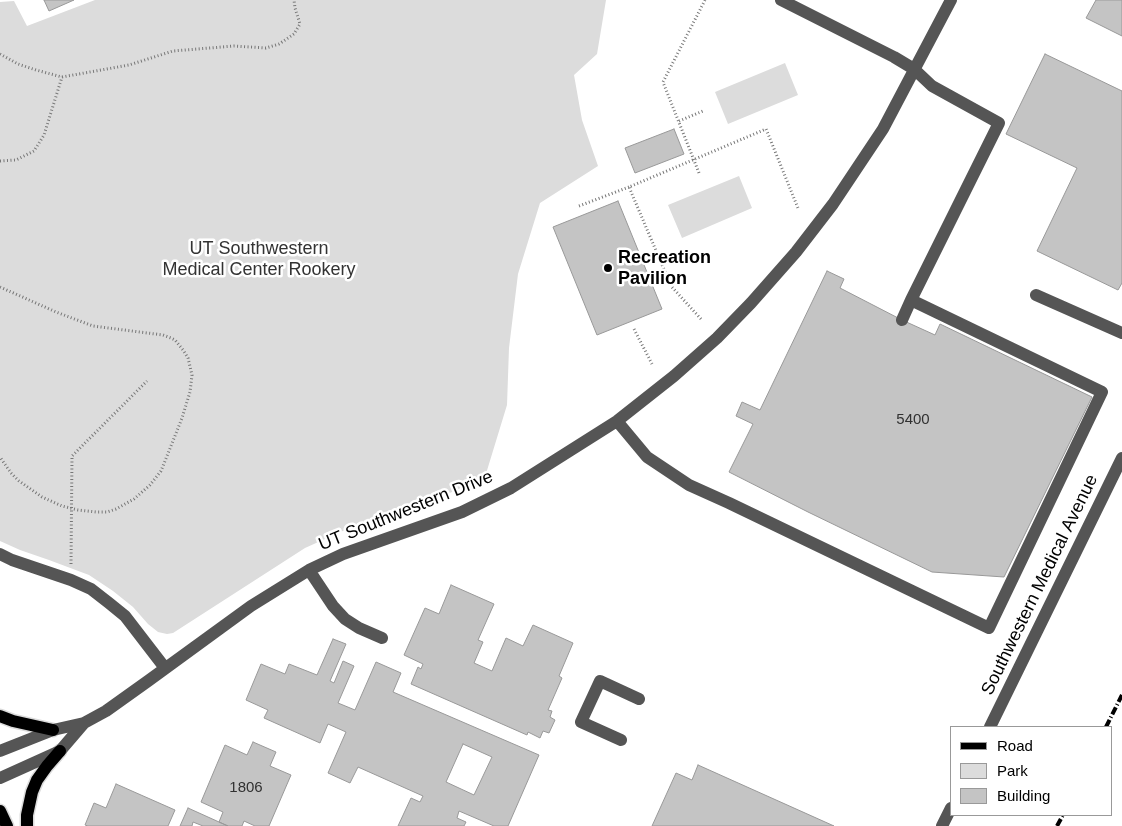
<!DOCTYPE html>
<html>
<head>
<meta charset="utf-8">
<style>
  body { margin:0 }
  #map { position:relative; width:1122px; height:826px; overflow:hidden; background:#fff; font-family:Helvetica,sans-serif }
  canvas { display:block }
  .legend { position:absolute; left:950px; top:726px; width:162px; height:90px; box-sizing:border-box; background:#fff; border:1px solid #999; margin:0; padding:6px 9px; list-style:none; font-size:15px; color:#000 }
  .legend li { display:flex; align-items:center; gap:10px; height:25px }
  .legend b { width:25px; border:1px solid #999 }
</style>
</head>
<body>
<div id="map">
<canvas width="1122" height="826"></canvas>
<ul class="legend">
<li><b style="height:6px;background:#000"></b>Road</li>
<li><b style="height:14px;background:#dcdcdc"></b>Park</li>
<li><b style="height:14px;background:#c4c4c4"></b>Building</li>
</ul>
</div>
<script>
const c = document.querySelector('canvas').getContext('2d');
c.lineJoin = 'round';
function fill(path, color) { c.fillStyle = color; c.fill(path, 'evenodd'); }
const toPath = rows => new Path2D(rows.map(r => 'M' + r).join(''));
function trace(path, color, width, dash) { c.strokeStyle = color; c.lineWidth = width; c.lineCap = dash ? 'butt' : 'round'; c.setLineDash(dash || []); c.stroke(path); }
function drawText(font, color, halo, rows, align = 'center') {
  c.font = font + ' Helvetica,sans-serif'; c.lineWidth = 5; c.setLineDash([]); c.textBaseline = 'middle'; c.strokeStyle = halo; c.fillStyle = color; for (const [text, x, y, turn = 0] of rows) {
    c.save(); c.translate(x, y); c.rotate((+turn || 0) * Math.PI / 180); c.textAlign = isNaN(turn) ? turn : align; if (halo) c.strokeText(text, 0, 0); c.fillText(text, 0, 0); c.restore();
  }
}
const green = toPath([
  [95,0,606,0,597,54,574,75,582,120,598,166,540,203,518,274,509,348,507,405,485,477,432,501,345,530,305,548,173,633,167,634,158,632,148,624,133,607,113,591,89,575,49,560,20,550,0,541,0,2,14,1,27,26],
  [785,63,798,95,728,124,715,92],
  [739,176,752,208,682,238,668,205]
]);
const building = toPath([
  [44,0,74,0,49,11,44,0],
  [1096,0,1122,0,1122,36,1086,18,1096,0],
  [1045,54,1122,91,1122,283,1118,290,1037,251,1077,168,1006,134,1045,54],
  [674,129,684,154,635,173,625,148,674,129],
  [618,201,662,309,597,335,553,227,618,201],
  [827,271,844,279,840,288,902,320,935,335,940,324,1092,397,1004,577,932,572,808,512,729,472,753,424,736,416,742,402,760,410,827,271],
  [451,585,494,604,478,640,483,642,474,663,492,671,506,638,523,646,533,625,573,643,559,676,562,678,548,710,552,711,550,717,555,720,549,733,543,731,540,738,528,732,527,735,411,684,418,667,421,669,423,664,404,655,425,608,439,614,451,585],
  [333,639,346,644,330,681,334,683,343,661,354,666,338,703,355,710,376,662,401,673,393,692,539,755,508,826,494,826,459,811,457,818,466,822,464,826,398,826,411,798,420,802,423,796,358,767,350,783,328,773,346,732,328,724,320,743,264,718,268,710,246,700,261,664,285,674,289,664,317,675,333,639],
  [463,744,492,757,474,795,446,782,463,744],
  [253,742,276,752,270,766,291,775,269,826,255,826,244,821,242,826,228,826,219,822,223,812,201,802,225,745,247,755,253,742],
  [698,765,834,826,652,826,676,773,692,780,698,765],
  [116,784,175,810,168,826,88,826,85,825,94,803,106,808,116,784],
  [188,808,219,822,228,826,203,826,193,822,192,826,180,826,188,808]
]);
const path = toPath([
  [0,54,18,64,36,70,62,77,129,65,173,51,234,46,266,48,279,44,294,34,300,24,295,8,294,0],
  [679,121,703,111],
  [0,161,16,160,34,151,44,135,62,77],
  [699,173,663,82,705,0],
  [579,206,629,187],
  [0,287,56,312,93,326,163,335,171,338,175,340,183,350,188,358,192,375,190,392,182,418,161,471,150,485,134,499,116,509,107,512,96,512,78,510,62,506,42,497,19,481,11,473,0,457],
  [701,319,671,286,629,187,766,129,798,208],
  [634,329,652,364],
  [71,564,72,456,147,381]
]);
const minor = toPath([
  [781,0,894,57,914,69,932,86,999,123,911,300],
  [1036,295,1122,333],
  [617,421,647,457,689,485,729,503,989,628,1102,392,911,300,902,320],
  [0,554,12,560,71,580,91,589,109,603,125,616,165,668],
  [309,570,333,606,345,619,359,628,382,638],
  [990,727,1122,458],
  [621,740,581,722,600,681,639,699],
  [0,751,53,730,84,723,106,711,148,681,251,606,309,570,343,554,462,512,511,488,617,421,674,376,717,338,751,303,796,252,833,204,883,129,951,0],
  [0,778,60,751,84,723],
  [942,826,951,808]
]);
const major = toPath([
  [0,716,13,721,53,730],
  [0,811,7,826],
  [27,826,27,815,32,792,37,780,47,766,60,751]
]);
const rail = toPath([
  [1106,727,1122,695],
  [1057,826,1063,815]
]);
const markers = [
  [608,268,5,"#000"]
];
const numberNames = [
  ["5400",913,420],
  ["1806",246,788]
];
const parkNames = [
  ["UT Southwestern",259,249],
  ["Medical Center Rookery",259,270]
];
const poiNames = [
  ["Recreation",618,258],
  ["Pavilion",618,279]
];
const streetNames = [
  ["UT Southwestern Drive",406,511,-22],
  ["Southwestern Medical Avenue",1040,585,-64]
];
fill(green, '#dcdcdc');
fill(building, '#c4c4c4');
trace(building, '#999', 1);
trace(major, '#dbdbdb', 15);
trace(path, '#777', 3, [1, 2.5]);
trace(minor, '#555', 12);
trace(major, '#000', 12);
trace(rail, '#000', 4, [8, 2.5, 1, 2.5]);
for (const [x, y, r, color] of markers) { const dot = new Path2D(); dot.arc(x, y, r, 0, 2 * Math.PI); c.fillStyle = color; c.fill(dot); trace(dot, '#fff', 2); }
drawText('15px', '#313131', null, numberNames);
drawText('18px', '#333', '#fff', parkNames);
drawText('bold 18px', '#000', '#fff', poiNames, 'left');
drawText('18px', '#000', '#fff', streetNames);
</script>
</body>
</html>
